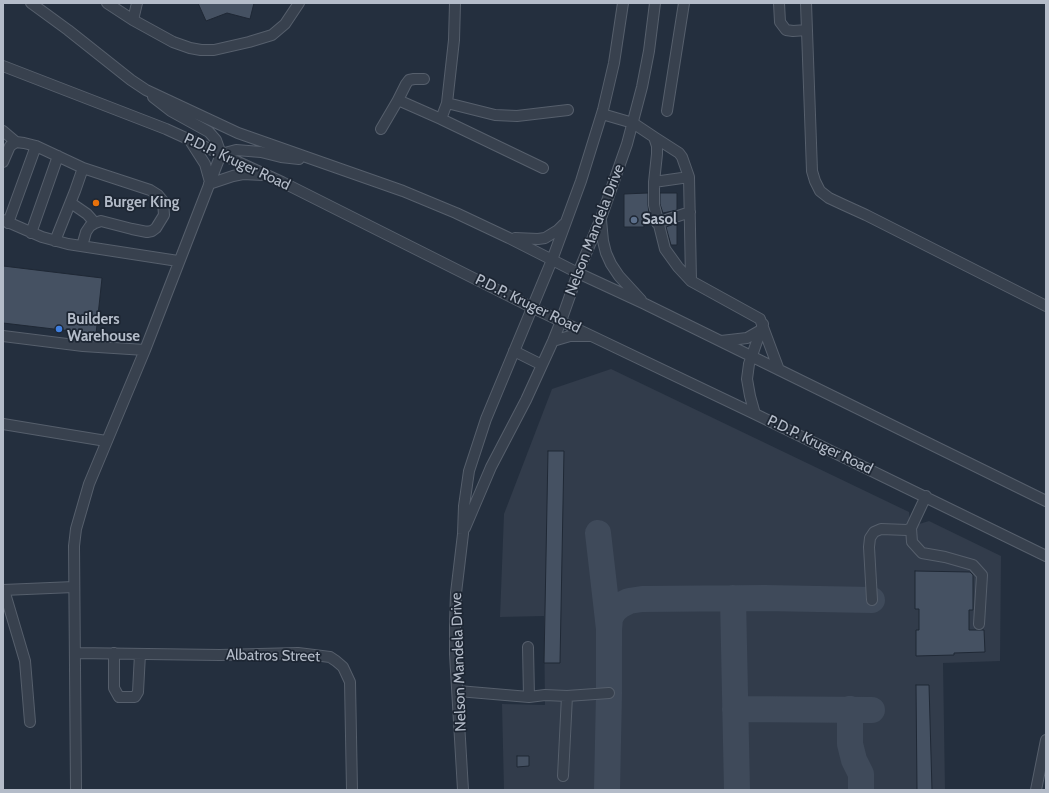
<!DOCTYPE html>
<html>
<head>
<meta charset="utf-8">
<style>
  body { margin:0 }
  #map { position:relative; width:1049px; height:793px; overflow:hidden; background:#242f3e; font-family:Cabin,sans-serif }
  canvas { display:block }
  .frame { position:absolute; inset:0; border:4px solid #b4bcc9; pointer-events:none }
</style>
</head>
<body>
<div id="map">
<canvas width="1049" height="793"></canvas>
<div class="frame"></div>
</div>
<script>
const c = document.querySelector('canvas').getContext('2d');
c.lineJoin = 'round';
function fill(path, color) { c.fillStyle = color; c.fill(path, 'evenodd'); }
const toPath = rows => new Path2D(rows.map(r => 'M' + r).join(''));
function trace(path, color, width, dash) { c.strokeStyle = color; c.lineWidth = width; c.lineCap = dash ? 'butt' : 'round'; c.setLineDash(dash || []); c.stroke(path); }
function drawText(font, color, halo, rows, align = 'center') {
  c.font = font + ' Cabin,sans-serif'; c.lineWidth = 3.5; c.setLineDash([]); c.textBaseline = 'middle'; c.strokeStyle = halo; c.fillStyle = color; for (const [text, x, y, turn = 0] of rows) {
    c.save(); c.translate(x, y); c.rotate((+turn || 0) * Math.PI / 180); c.textAlign = isNaN(turn) ? turn : align; if (halo) c.strokeText(text, 0, 0); c.fillText(text, 0, 0); c.restore();
  }
}
const airport = toPath([
  [611,369,909,512,910,522,916,525,929,521,1001,556,1000,661,943,663,945,790,504,790,502,704,545,705,544,616,500,617,504,514,552,389]
]);
const taxiway = toPath([
  [598,533,609,629],
  [733,598,737,790],
  [735,709,872,710],
  [850,709,850,744,854,760,861,774,861,790],
  [607,790,609,693,609,630,610,618,614,611,621,605,629,601,642,599,765,598,872,600]
]);
const building = toPath([
  [198,3,254,3,250,19,227,13,206,21,198,3],
  [648,193,648,205,649,213,643,214,644,227,624,227,624,194,648,193],
  [660,193,677,193,677,210,663,213,660,204,660,193],
  [677,223,677,245,671,245,666,227,677,223],
  [3,266,102,278,96,334,3,323,3,266],
  [548,451,564,451,560,663,544,663,548,451],
  [915,571,970,572,973,575,973,610,969,610,969,630,984,630,985,652,954,653,954,655,916,656,916,630,919,630,919,609,915,609,915,571],
  [916,685,929,685,932,790,917,790,916,685],
  [517,756,529,756,529,766,517,767,517,756]
]);
const minor = toPath([
  [31,3,68,30,131,80,146,90,238,133,403,191,456,213,509,238,578,273,645,304,1046,501],
  [107,3,133,20,173,42,190,48,201,50,214,50,249,42,272,35,285,24,299,3],
  [779,3,780,22,786,30,793,31,807,30],
  [806,3,812,171,815,181,820,191,829,198,844,205,866,215,1046,306],
  [133,20,137,3],
  [3,66,166,129,282,182,533,308,755,414,1046,556],
  [398,100,406,84,409,80,414,79,424,79],
  [447,103,495,115,517,116,568,110],
  [667,111,684,3],
  [602,114,633,123,654,137,657,146,657,154,654,182,654,205,665,249,678,267,691,281,760,319,779,370],
  [441,119,543,168],
  [381,129,398,100,441,119,447,103,454,40,455,3],
  [3,131,16,142],
  [654,137,679,153,682,157,689,177,691,281],
  [189,139,205,164,210,182],
  [221,154,236,150,261,152,281,157,299,159],
  [3,162,10,146,16,142,24,143,36,146,83,168,150,190,158,195,163,201,164,215,156,228,152,231,147,232,132,229,101,221,95,223,90,226,86,232,82,246],
  [654,182,689,177],
  [209,184,233,176,243,174,262,175],
  [71,203,87,214,95,223],
  [3,220,42,237,68,244,178,261],
  [601,220,603,241,606,253,611,264,619,276,641,300],
  [8,223,36,146],
  [657,223,690,212],
  [31,233,58,156],
  [515,238,538,239,545,238,558,230,564,224],
  [55,241,75,191,83,168],
  [3,336,83,346,145,350],
  [553,341,570,336,589,336],
  [721,341,747,338,761,330],
  [514,351,542,365],
  [755,414,750,396,747,379,749,364,763,324],
  [3,424,106,441],
  [465,528,491,467,526,400,553,341,561,321,578,273,601,218,627,144,642,87,649,51,655,3],
  [911,528,912,542,922,553,945,557,973,565,982,575,979,624],
  [3,590,74,587],
  [4,590,25,661,30,722],
  [872,600,869,547,870,538,874,532,881,529,907,530,911,528,926,496],
  [528,647,529,697],
  [75,653,220,655,298,653,330,657,336,661,343,667,350,682,352,790],
  [114,653,114,688,119,697,135,697,138,692,140,654],
  [458,691,529,697,545,695,567,696,609,693],
  [563,776,567,696],
  [76,790,74,546,76,529,89,484,145,350,221,154,216,140,209,132,171,111,153,97],
  [463,790,455,654,455,625,456,593,463,534,464,506,469,471,486,419,552,260,581,181,603,110,614,63,623,3],
  [1036,790,1046,740]
]);
const markers = [
  [96,203,4,"#e8710a"],
  [634,220,4,"#5c6f8a"],
  [59,329,4,"#3f7fe0"]
];
const streetNames = [
  ["P.D.P. Kruger Road",237,162,25],
  ["Nelson Mandela Drive",595,230,-69],
  ["P.D.P. Kruger Road",528,304,26],
  ["P.D.P. Kruger Road",820,445,26],
  ["Albatros Street",273,656,1],
  ["Nelson Mandela Drive",459,662,-92]
];
const poiNames = [
  ["Burger King",104,203],
  ["Sasol",642,220],
  ["Builders",67,320],
  ["Warehouse",67,337]
];
fill(airport, '#323c4b');
trace(taxiway, '#3f4a5a', 26);
fill(building, '#455162');
trace(building, '#1f2835', 1);
trace(minor, '#565f6c', 12);
trace(minor, '#38414e', 10);
for (const [x, y, r, color] of markers) { const dot = new Path2D(); dot.arc(x, y, r, 0, 2 * Math.PI); c.fillStyle = color; c.fill(dot); trace(dot, '#1d2633', 1.5); }
drawText('15px', '#b4bcc9', '#1d2633', streetNames);
drawText('bold 15px', '#b4bcc9', '#1d2633', poiNames, 'left');
</script>
</body>
</html>
